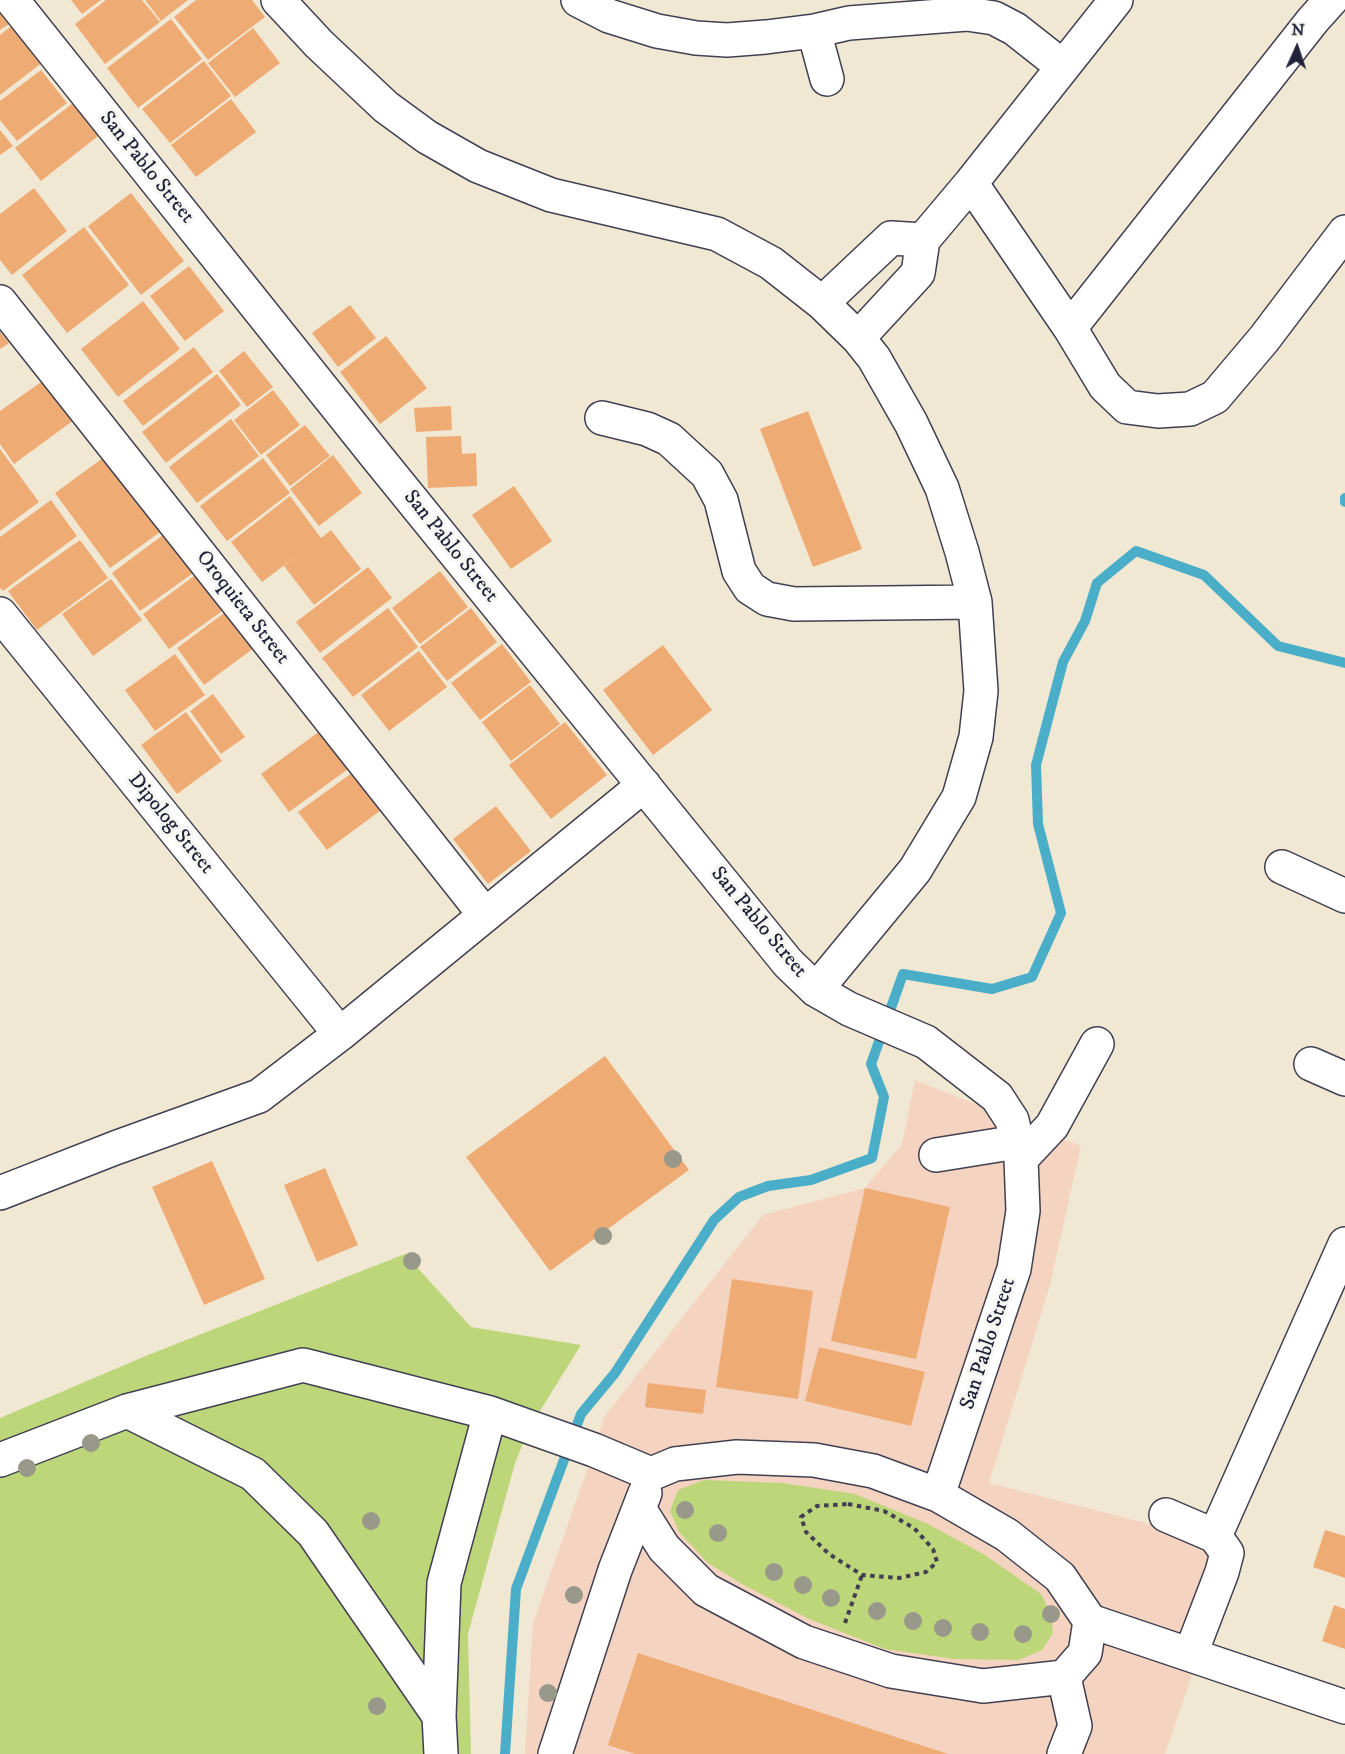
<!DOCTYPE html>
<html>
<head>
<meta charset="utf-8">
<style>
  body { margin:0 }
  #map { position:relative; width:1345px; height:1754px; overflow:hidden; background:#f1e8d4; font-family:"IM FELL DW Pica",serif }
  canvas { display:block }
  .north { position:absolute; left:1267px; top:18px; width:60px; height:60px; -webkit-text-stroke:4px #f6f6f2; paint-order:stroke; rotate:3deg; font-size:16px; font-weight:700; line-height:24px; text-align:center; color:#22223b }
  .north::after { content:''; display:block; margin:auto; width:21px; height:27px; background:#22223b; clip-path:polygon(50% 0,100% 100%,50% 72%,0 100%) }
</style>
</head>
<body>
<div id="map">
<canvas width="1345" height="1754"></canvas>
<div class="north">N</div>
</div>
<script>
const c = document.querySelector('canvas').getContext('2d');
c.lineJoin = 'round';
function fill(path, color) { c.fillStyle = color; c.fill(path, 'evenodd'); }
const toPath = rows => new Path2D(rows.map(r => 'M' + r).join(''));
function trace(path, color, width, dash) { c.strokeStyle = color; c.lineWidth = width; c.lineCap = dash ? 'butt' : 'round'; c.setLineDash(dash || []); c.stroke(path); }
function drawText(font, color, halo, rows, align = 'center') {
  c.font = font + ' "IM FELL DW Pica",serif'; c.lineWidth = 6; c.setLineDash([]); c.textBaseline = 'middle'; c.strokeStyle = halo; c.fillStyle = color; for (const [text, x, y, turn = 0] of rows) {
    c.save(); c.translate(x, y); c.rotate((+turn || 0) * Math.PI / 180); c.textAlign = isNaN(turn) ? turn : align; if (halo) c.strokeText(text, 0, 0); c.fillText(text, 0, 0); c.restore();
  }
}
const built = toPath([
  [915,1080,1081,1146,1050,1285,989,1483,1236,1546,1165,1754,525,1754,533,1623,594,1450,604,1417,763,1215,865,1188,902,1144]
]);
const green = toPath([
  [405,1254,471,1327,581,1345,530,1427,515,1463,468,1634,471,1754,0,1754,0,1418,148,1355],
  [704,1480,783,1483,855,1494,928,1524,985,1555,1041,1594,1051,1614,1053,1633,1042,1650,1019,1660,954,1659,885,1649,809,1619,742,1584,708,1563,679,1532,670,1511,678,1490]
]);
const stream = toPath([
  [1345,498,1345,502],
  [505,1754,516,1589,581,1414,615,1373,714,1220,739,1197,768,1186,811,1180,872,1158,884,1097,871,1064,903,974,992,989,1032,977,1061,913,1038,824,1036,765,1063,662,1085,621,1097,583,1136,551,1204,575,1278,646,1345,663]
]);
const building = toPath([
  [71,0,101,0,82,14],
  [106,0,142,0,160,22,105,64,75,24],
  [145,0,188,0,161,21],
  [196,0,252,0,265,17,208,60,174,17],
  [0,12,9,24,0,30],
  [171,19,202,59,138,108,107,68],
  [14,24,43,62,0,95,0,35],
  [253,28,280,63,235,97,208,63],
  [204,61,231,96,170,143,142,109],
  [41,70,67,103,17,141,0,120,0,101],
  [231,99,256,132,196,177,171,145],
  [73,103,98,136,41,181,15,148],
  [0,130,13,146,0,155],
  [34,188,67,231,12,275,0,260,0,214],
  [131,193,184,261,141,295,88,226],
  [84,227,129,285,67,333,22,275],
  [189,266,224,311,185,341,150,296],
  [143,301,180,349,118,397,81,349],
  [350,305,376,338,338,367,312,333],
  [0,332,9,343,0,349],
  [386,336,427,388,380,424,340,372],
  [194,347,213,372,143,426,123,401],
  [244,351,273,387,247,407,219,371],
  [217,374,241,405,166,463,142,432],
  [44,380,74,420,14,464,0,444,0,411],
  [273,390,300,425,261,455,234,420],
  [451,406,452,430,416,432,414,408],
  [808,411,862,549,813,567,760,429],
  [231,419,259,456,197,503,169,467],
  [305,425,330,456,290,486,266,455],
  [461,436,462,454,476,453,477,486,428,488,426,437],
  [0,449,39,502,0,531],
  [107,455,163,530,110,568,55,493],
  [333,455,362,493,319,526,290,489],
  [263,458,290,493,227,541,200,506],
  [514,486,552,541,511,569,472,515],
  [290,496,321,538,331,530,361,569,314,605,284,566,298,555,262,582,231,542],
  [51,500,77,536,3,591,0,588,0,537],
  [167,532,196,571,140,611,112,573],
  [80,540,108,578,37,630,8,591],
  [368,567,392,598,320,653,296,622],
  [440,571,468,607,420,644,392,608],
  [198,573,225,609,169,649,143,614],
  [111,579,142,620,93,656,62,614],
  [388,608,418,647,353,697,322,658],
  [471,608,497,642,447,681,420,647],
  [227,611,254,648,204,685,177,648],
  [502,644,531,682,480,720,451,683],
  [663,645,712,710,653,755,603,690],
  [419,651,447,687,389,731,361,695],
  [175,654,205,695,155,731,125,690],
  [530,685,560,724,511,761,482,722],
  [213,694,245,737,221,754,190,711],
  [186,712,222,761,177,794,141,745],
  [565,722,607,775,551,819,509,765],
  [320,731,348,769,289,812,261,774],
  [356,770,384,808,327,850,298,812],
  [496,806,531,851,488,884,453,839],
  [605,1056,689,1170,550,1271,466,1157],
  [212,1161,265,1279,204,1305,152,1187],
  [325,1168,358,1245,317,1262,284,1185],
  [865,1188,950,1207,916,1359,831,1341],
  [732,1279,813,1291,798,1399,716,1387],
  [819,1347,925,1372,911,1426,805,1401],
  [648,1383,706,1390,703,1414,645,1407],
  [1325,1530,1345,1536,1345,1578,1313,1567],
  [1334,1605,1345,1609,1345,1649,1322,1641],
  [638,1653,948,1754,635,1754,608,1745]
]);
const path = toPath([
  [848,1504,884,1511,914,1528,933,1549,937,1562,926,1572,899,1578,862,1575,829,1554,806,1532,801,1517,817,1506,848,1504],
  [845,1623,862,1575]
]);
const minor = toPath([
  [12,0,377,457,788,963,816,990,849,1009,926,1042,997,1097,1012,1120,1021,1159,1023,1211,1014,1269,938,1495],
  [278,0,319,44,386,107,427,137,478,166,551,195,717,234,771,263,822,303,858,338,874,358,911,423,942,488,962,552,975,602,981,691,976,737,959,797,915,870,816,990],
  [578,0,609,16,657,31,696,38,727,40,766,37,814,31,849,23,967,14,994,18,1015,29,1062,66],
  [814,31,827,79],
  [971,183,1070,328,1105,386,1127,407,1158,411,1190,409,1215,397,1264,339,1345,232],
  [0,302,485,915],
  [822,303,891,238,923,240],
  [1070,328,1313,20,1331,0],
  [858,338,918,273,923,240,971,183,1116,0],
  [602,418,647,429,669,439,707,474,721,500,739,571,750,588,767,599,794,604,975,602],
  [0,614,340,1034],
  [1282,867,1345,896],
  [1311,1064,1345,1079],
  [936,1155,1017,1142],
  [1021,1159,1052,1126,1097,1044],
  [0,1193,115,1148,259,1096,340,1034,644,785],
  [127,1411,253,1474,313,1533,439,1716],
  [0,1460,127,1411,303,1365,490,1413,594,1450,651,1474,675,1464,737,1457,814,1460,873,1471,938,1495,1007,1535,1060,1577,1090,1621,1345,1707],
  [640,1510,664,1548,706,1590,804,1642,891,1671,983,1686,1064,1677,1085,1653,1090,1621],
  [1166,1515,1215,1536,1227,1553,1222,1572,1191,1653],
  [1215,1536,1345,1244],
  [1064,1677,1075,1726,1064,1754],
  [441,1754,439,1716,444,1583,490,1413],
  [555,1754,615,1570,645,1493]
]);
const trees = [
  [673,1159],
  [603,1236],
  [412,1261],
  [91,1443],
  [27,1468],
  [685,1510],
  [371,1521],
  [718,1533],
  [774,1572],
  [803,1585],
  [574,1595],
  [831,1598],
  [877,1611],
  [1051,1614],
  [913,1621],
  [943,1628],
  [980,1632],
  [1023,1634],
  [548,1693],
  [377,1706]
];
const streetNames = [
  ["San Pablo Street",146,168,51],
  ["San Pablo Street",450,547,51],
  ["Oroquieta Street",242,608,52],
  ["Dipolog Street",170,824,51],
  ["San Pablo Street",758,923,50],
  ["San Pablo Street",989,1344,-72]
];
fill(built, '#f4d3c0');
fill(green, '#bdd67a');
trace(stream, '#4aaec9', 10);
fill(building, '#efab74');
trace(minor, '#414052', 36);
trace(path, '#414052', 4, [4.5, 4.5]);
trace(minor, '#fff', 33);
c.fillStyle = '#98998a';
for (const [x, y] of trees) { c.beginPath(); c.arc(x, y, 9, 0, 2 * Math.PI); c.fill(); }
drawText('21px', '#22223b', '#f6f6f2', streetNames);
</script>
</body>
</html>
